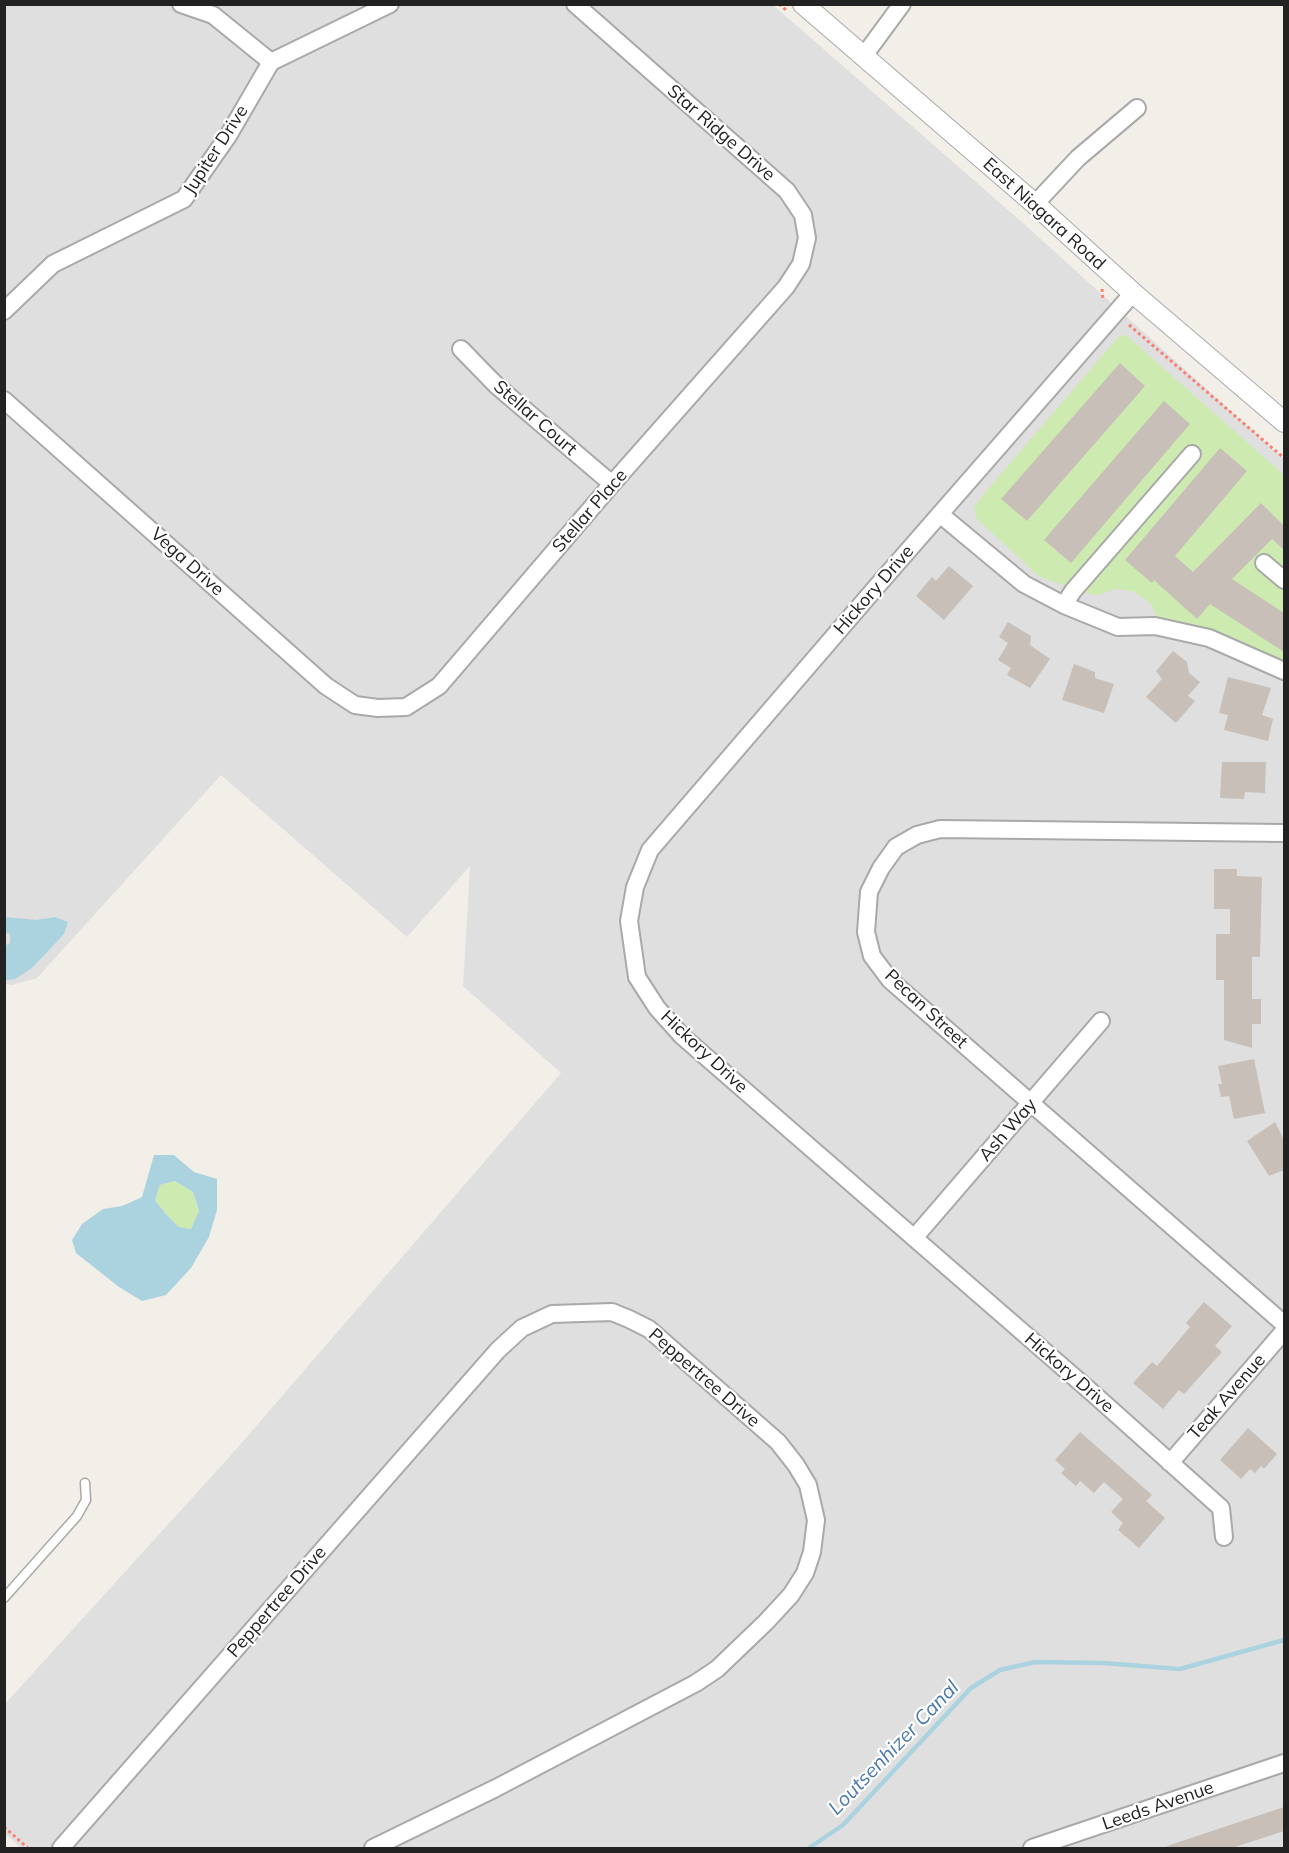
<!DOCTYPE html>
<html>
<head>
<meta charset="utf-8">
<style>
  body { margin:0 }
  #map { position:relative; width:1289px; height:1853px; overflow:hidden; background:#f2efe9; font-family:Mulish,sans-serif }
  canvas { display:block }
  .frame { position:absolute; inset:0; border:6px solid #222; pointer-events:none }
</style>
</head>
<body>
<div id="map">
<canvas width="1289" height="1853"></canvas>
<div class="frame"></div>
</div>
<script>
const c = document.querySelector('canvas').getContext('2d');
c.lineJoin = 'round';
function fill(path, color) { c.fillStyle = color; c.fill(path, 'evenodd'); }
const toPath = rows => new Path2D(rows.map(r => 'M' + r).join(''));
function trace(path, color, width, dash) { c.strokeStyle = color; c.lineWidth = width; c.lineCap = dash ? 'butt' : 'round'; c.setLineDash(dash || []); c.stroke(path); }
function drawText(font, color, halo, rows, align = 'center') {
  c.font = font + ' Mulish,sans-serif'; c.lineWidth = 4.5; c.setLineDash([]); c.textBaseline = 'middle'; c.strokeStyle = halo; c.fillStyle = color; for (const [text, x, y, turn = 0] of rows) {
    c.save(); c.translate(x, y); c.rotate((+turn || 0) * Math.PI / 180); c.textAlign = isNaN(turn) ? turn : align; if (halo) c.strokeText(text, 0, 0); c.fillText(text, 0, 0); c.restore();
  }
}
const residential = toPath([
  [5,5,773,5,1024,224,1284,459,1284,1848,22,1848,5,1834,4,1705,232,1454,561,1073,463,986,470,866,407,937,221,775,37,978,12,985,5,984]
]);
const grass = toPath([
  [1120,335,1127,336,1284,475,1284,663,1159,622,1151,604,1133,591,1115,589,1099,595,1090,594,1040,577,977,519,974,507,983,495],
  [175,1181,193,1192,199,1212,191,1230,179,1227,166,1214,155,1200,160,1185]
]);
const water = toPath([
  [5,917,36,920,55,917,68,922,64,934,32,968,15,979,8,980,5,979,4,946,10,943,10,934,5,932],
  [154,1155,174,1155,194,1172,217,1179,217,1210,209,1237,191,1268,166,1295,142,1301,119,1287,76,1253,72,1240,82,1224,103,1209,122,1206,142,1197],
  [175,1181,193,1192,199,1211,191,1229,179,1227,166,1214,155,1200,160,1185]
]);
const stream = toPath([
  [809,1848,843,1825,971,1688,1000,1670,1035,1662,1103,1663,1180,1669,1284,1640]
]);
const building = toPath([
  [1120,363,1145,386,1027,521,1001,499],
  [1164,401,1190,424,1071,563,1044,540],
  [1220,448,1247,471,1175,556,1193,572,1261,503,1284,526,1284,550,1272,539,1232,579,1284,613,1284,652,1210,604,1197,619,1154,580,1152,583,1125,560],
  [949,566,973,586,944,620,916,596,932,577,936,581],
  [1008,622,1031,636,1030,645,1050,659,1030,688,1007,675,1011,668,998,660,1008,643,999,637],
  [1173,651,1187,662,1189,673,1200,682,1188,696,1195,701,1176,723,1146,697,1162,679,1156,671],
  [1074,664,1095,672,1095,678,1114,684,1104,713,1062,700],
  [1228,677,1271,688,1262,715,1273,719,1268,741,1224,730,1228,715,1219,713],
  [1222,762,1266,762,1265,793,1245,792,1244,799,1220,798],
  [1214,869,1237,869,1237,876,1262,877,1260,957,1252,957,1252,999,1261,999,1261,1024,1252,1024,1252,1048,1224,1040,1224,980,1216,980,1216,934,1230,934,1230,909,1214,909],
  [1254,1059,1265,1113,1234,1119,1229,1096,1221,1097,1218,1084,1222,1084,1218,1066],
  [1275,1122,1284,1140,1284,1170,1269,1176,1247,1141],
  [1204,1302,1232,1326,1215,1346,1222,1352,1184,1394,1179,1390,1163,1409,1133,1383,1152,1362,1157,1366,1190,1327,1186,1323],
  [1248,1428,1277,1454,1264,1469,1261,1466,1255,1473,1250,1469,1241,1479,1220,1460],
  [1080,1432,1152,1495,1146,1501,1165,1518,1139,1548,1118,1530,1123,1523,1111,1512,1123,1499,1104,1482,1094,1493,1080,1481,1076,1486,1061,1473,1065,1469,1055,1460],
  [1284,1807,1284,1831,1232,1848,1168,1848,1167,1846]
]);
const path = toPath([
  [779,4,787,11],
  [1102,289,1103,301],
  [1129,325,1284,458],
  [4,1827,28,1848]
]);
const service = toPath([
  [4,1598,77,1516,86,1500,85,1483]
]);
const minor = toPath([
  [181,4,213,15,271,62],
  [863,57,902,4],
  [1035,204,1078,158,1137,108],
  [1133,293,878,585,650,850,635,887,629,921,637,977,657,1008,682,1036,1096,1396,1221,1508,1224,1537],
  [4,311,53,264,184,199,228,136,271,62,390,4],
  [461,349,497,386,612,484],
  [4,400,326,686,355,705,378,708,406,707,439,686,612,484,786,287,801,264,807,238,803,215,787,191,575,4],
  [941,515,1024,584,1064,605,1118,627,1155,626,1209,638,1284,671],
  [1264,563,1284,580],
  [1064,605,1073,591,1192,454],
  [1284,833,940,829,917,835,896,847,881,868,869,892,866,932,872,956,890,980,1284,1324],
  [914,1238,1101,1021],
  [1170,1463,1284,1331],
  [61,1848,498,1350,522,1328,552,1314,612,1312,629,1319,649,1329,778,1442,796,1465,808,1485,816,1520,812,1552,805,1573,791,1595,766,1622,717,1669,696,1683,496,1788,373,1848],
  [1032,1848,1284,1763]
]);
const tertiary = toPath([
  [803,4,1035,204,1133,293,1284,422]
]);
const streetNames = [
  ["Star Ridge Drive",721,133,41],
  ["Jupiter Drive",216,150,-57],
  ["East Niagara Road",1044,214,42],
  ["Stellar Court",535,418,41],
  ["Stellar Place",590,511,-49],
  ["Vega Drive",187,562,42],
  ["Hickory Drive",874,590,-49],
  ["Pecan Street",926,1009,43],
  ["Hickory Drive",704,1052,43],
  ["Ash Way",1008,1130,-49],
  ["Hickory Drive",1069,1373,41],
  ["Peppertree Drive",704,1378,41],
  ["Teak Avenue",1227,1397,-49],
  ["Peppertree Drive",277,1602,-49],
  ["Leeds Avenue",1158,1806,-19]
];
const waterNames = [
  ["Loutsenhizer Canal",894,1748,-46]
];
fill(residential, '#e0dfdf');
fill(grass, '#cdebb0');
fill(water, '#aad3df');
trace(stream, '#aad3df', 4.5);
fill(building, '#c7bfb8');
trace(service, '#a9a9a9', 11);
trace(minor, '#a9a9a9', 20);
trace(tertiary, '#a9a9a9', 22);
trace(path, '#fa8072', 3, [3, 3]);
trace(service, '#fff', 8);
trace(minor, '#fff', 16);
trace(tertiary, '#fff', 20);
drawText('18px', '#222', '#fff', streetNames);
drawText('italic 20px', '#4a7aab', '#fff', waterNames);
</script>
</body>
</html>
